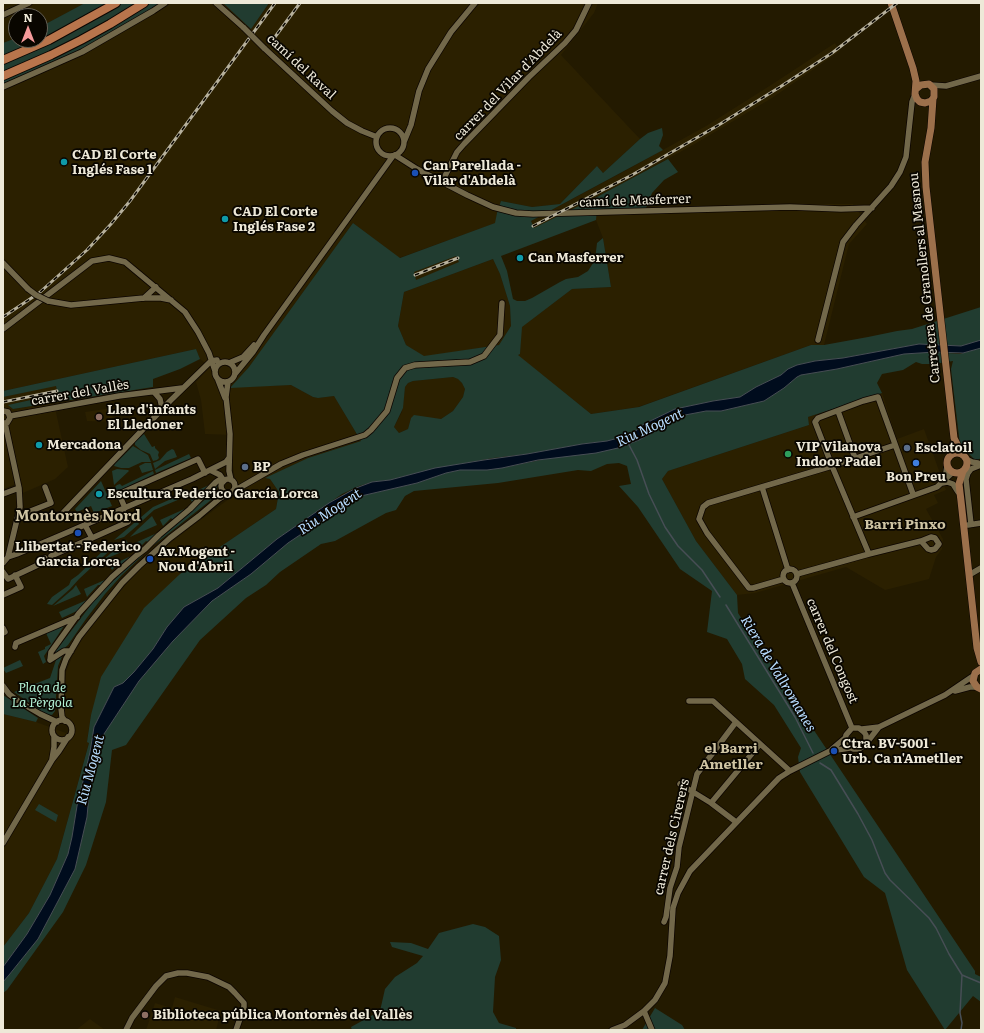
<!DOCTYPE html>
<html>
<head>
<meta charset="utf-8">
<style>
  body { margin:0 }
  #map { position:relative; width:984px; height:1033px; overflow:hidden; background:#231a00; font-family:Literata,serif }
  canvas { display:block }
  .frame { position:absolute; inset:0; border:4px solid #eee9d8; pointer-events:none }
  .north { position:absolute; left:8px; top:8px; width:40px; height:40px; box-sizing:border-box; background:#090600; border:1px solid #656156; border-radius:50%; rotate:0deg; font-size:11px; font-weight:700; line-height:16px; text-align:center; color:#eee9d8 }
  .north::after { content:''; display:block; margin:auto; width:14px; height:18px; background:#f59b9b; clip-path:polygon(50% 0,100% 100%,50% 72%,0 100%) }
</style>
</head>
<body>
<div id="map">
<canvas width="984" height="1033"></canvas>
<div class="frame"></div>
<div class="north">N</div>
</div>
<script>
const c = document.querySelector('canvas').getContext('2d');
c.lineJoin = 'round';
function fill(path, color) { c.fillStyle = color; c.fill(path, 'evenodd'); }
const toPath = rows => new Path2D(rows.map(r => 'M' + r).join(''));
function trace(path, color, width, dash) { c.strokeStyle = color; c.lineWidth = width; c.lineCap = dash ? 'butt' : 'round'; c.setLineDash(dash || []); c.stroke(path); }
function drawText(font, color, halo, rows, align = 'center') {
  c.font = font + ' Literata,serif'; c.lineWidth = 3.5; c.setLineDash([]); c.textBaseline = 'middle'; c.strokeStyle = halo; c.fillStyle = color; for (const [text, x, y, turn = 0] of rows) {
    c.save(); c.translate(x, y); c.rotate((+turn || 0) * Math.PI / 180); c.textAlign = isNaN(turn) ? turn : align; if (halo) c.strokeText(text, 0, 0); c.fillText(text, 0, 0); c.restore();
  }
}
const built = toPath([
  [3,3,85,3,40,27,40,16,16,16,16,38,3,43],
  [160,3,223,3,251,29,270,3,598,3,594,13,561,55,640,139,603,173,597,166,560,204,532,207,501,201,497,213,496,223,399,258,353,223,249,367,231,387,291,385,313,397,318,398,334,396,361,441,308,458,265,478,270,479,279,492,276,509,180,574,91,715,87,741,89,742,57,859,29,913,3,947,3,714,36,722,74,736,75,729,71,723,64,717,66,672,72,657,84,636,99,616,135,574,156,554,195,524,237,493,233,466,233,435,205,434,201,400,196,382,210,367,200,359,196,349,3,391,3,85,145,13],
  [835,43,840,51,772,98,693,145,595,198,534,229,531,221,625,171,706,126,771,85],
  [791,204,853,204,867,224,849,244,824,345,811,345,638,407,591,414,517,355,520,354,521,327,572,289,611,287,603,238,596,220,596,209],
  [456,256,460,262,416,281,413,272],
  [493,259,500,274,510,306,511,326,499,345,424,357,406,345,398,326,404,292],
  [453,377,458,379,462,383,465,389,463,397,453,411,441,419,411,418,408,429,399,433,394,427,402,412,405,387,408,383,413,381],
  [56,385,58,394,8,405,13,409,54,403,68,467,55,479,23,493,21,482,3,489,3,397],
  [882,393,897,439,924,429,946,490,934,495,938,503,926,509,943,539,942,549,936,557,929,579,885,590,846,567,755,593,737,595,696,541,662,479,668,471,809,425,808,417],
  [112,408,113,422,87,421,85,412],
  [175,997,221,1011,216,1030,146,1030,155,1003,172,1008],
  [90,1019,105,1030,76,1030]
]);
const green = toPath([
  [85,3,160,3,145,13,90,45,34,72,3,85,3,43,16,38,16,40,40,40,40,27],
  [223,3,269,3,251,29],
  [662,128,663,135,659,146,663,150,531,221,534,228,595,198,668,159,678,172,664,180,652,193,646,208,597,209,596,220,501,256,507,271,513,299,517,301,525,301,532,298,560,282,566,279,578,277,588,271,595,260,597,243,603,238,611,287,572,289,522,327,520,354,518,355,591,414,639,407,811,345,824,345,868,337,897,331,912,329,981,307,981,340,961,346,919,344,843,358,815,361,797,365,789,369,781,375,756,387,740,397,713,401,675,409,644,424,637,430,626,436,607,441,582,444,527,454,493,458,460,464,405,476,390,480,372,482,359,486,342,494,277,539,218,588,184,607,167,627,153,649,134,672,123,683,114,687,94,727,90,752,77,806,72,837,68,854,50,895,27,934,3,967,3,947,29,913,57,859,89,743,87,742,91,715,101,677,144,608,180,574,276,509,279,492,270,479,265,478,308,458,361,441,334,396,318,398,313,397,291,385,230,388,249,367,353,223,400,258,495,223,497,213,501,201,532,207,560,204,597,166,603,173,640,139,648,133],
  [456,256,459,262,416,280,414,272],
  [493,259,500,274,510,306,511,326,499,345,424,356,406,345,398,326,404,292],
  [453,377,458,379,462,383,465,389,463,397,453,411,441,419,414,415,411,418,408,429,399,433,394,427,403,408,405,387,408,383,413,381],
  [981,348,981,458,976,461,960,445,951,369,953,361,934,364,922,364,916,362,903,370,882,374,877,383,882,393,808,417,809,425,668,471,662,479,696,541,737,595,738,613,793,699,975,971,975,974,981,977,981,1002,973,996,945,1030,907,970,885,893,864,877,800,772,798,757,801,748,774,705,745,679,742,664,727,639,707,632,712,591,680,569,638,507,619,486,631,484,627,466,619,463,607,464,591,471,578,470,498,483,414,491,405,496,396,510,386,513,335,541,321,544,280,572,266,585,246,598,200,640,126,745,112,750,106,802,86,865,63,912,7,990,3,993,3,982,9,975,38,939,75,869,87,817,89,794,104,734,139,681,173,641,212,601,251,574,288,543,346,504,361,496,417,483,446,473,460,470,487,470,502,468,637,440,685,415,706,411,721,411,764,401,784,388,797,377,801,375,837,369,904,354,935,352,960,354],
  [196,349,200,359,180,369,153,379,153,387,13,409,8,405,58,394,56,386,3,397,3,391],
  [144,434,152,447,155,446,155,448,159,452,158,455,159,458,157,460,153,461,150,454,141,450,135,445,135,442],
  [133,446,148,455,151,462,142,462,129,468,121,468,114,466,115,464],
  [172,449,174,450,177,457,165,461,155,469,153,463,160,460,167,452],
  [189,454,191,458,156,473,155,470,157,469],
  [145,463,151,463,153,470,142,473,139,466],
  [117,469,128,470,129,471,114,485,112,471],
  [153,471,154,474,120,490,117,493,115,487,117,485,120,484,122,486],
  [101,481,112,506,94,513,91,506,77,512,75,509],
  [219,482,214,496,211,500,154,545,155,541,207,498],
  [209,485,210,486,202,495,200,494,192,502,188,495],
  [178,496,180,499,154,510,142,521,140,519,137,521,139,524,124,537,114,540,153,507],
  [189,507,173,520,171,518,163,526,160,520],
  [152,516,157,525,130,537,138,529],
  [157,533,148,542,146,541,138,549,135,543],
  [126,540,131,548,103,560],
  [115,543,118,543,79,579,70,589,52,605,47,604,52,597,69,585,71,580,78,575,109,545],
  [133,555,119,568,117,565,112,570,110,566],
  [143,555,122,575,105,594,86,619,68,645,55,656,52,656,97,597,137,557],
  [107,579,102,585,98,585,87,597,84,589],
  [76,585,81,594,53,606,73,589],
  [87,600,88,601,81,609,62,618,59,612],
  [66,623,44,656,46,662,43,664,38,652,45,649,45,647,51,644,46,633],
  [63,654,58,666,55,711,52,715,45,714,14,692,50,678,57,657],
  [20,660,23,666,6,673,3,669,3,668],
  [3,695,38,718,36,722,3,714],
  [39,804,58,815,56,822,35,810],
  [473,924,485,927,499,936,501,960,495,977,493,1012,499,1023,516,1028,516,1030,352,1030,351,1027,380,1011,385,989,395,977,417,963,423,956,392,947,390,942,411,943,428,949,439,933],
  [655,1008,682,1025,685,1030,642,1030]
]);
const water = toPath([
  [981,340,981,348,963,353,935,352,904,354,837,369,801,375,797,377,784,388,764,401,721,411,706,411,685,415,639,440,618,448,596,453,538,460,502,468,487,470,460,470,446,473,417,483,361,496,346,504,288,543,251,574,212,601,173,641,139,681,104,734,89,794,87,817,75,869,38,939,9,975,3,982,3,967,27,934,50,895,68,854,72,837,77,806,90,752,94,727,114,687,123,683,134,672,153,649,167,627,184,607,218,588,277,539,329,503,356,488,372,482,390,480,435,468,484,460,527,454,582,444,607,441,626,436,637,430,644,424,675,409,713,401,740,397,756,387,781,375,788,369,797,365,815,361,843,358,919,344,961,346,981,340]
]);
const stream = toPath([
  [628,443,637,460,649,494,665,527,678,546,702,570,720,597],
  [726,605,795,717,813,753],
  [820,763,831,770,858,814,872,840,885,873,890,880,929,918,936,928,949,954,962,975,960,1013,962,1023,961,1030],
  [962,975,981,983]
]);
const minor = toPath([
  [216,3,244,28],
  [3,15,29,3],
  [264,48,332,111,347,123,362,131,377,137],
  [930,85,946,86,981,76],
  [3,87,82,52,153,11,165,3],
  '376 142a14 14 0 1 1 28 0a14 14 0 1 1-28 0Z',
  [404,142,411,125,419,91,428,69,451,32,475,3],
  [395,155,417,169,467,195,493,207,516,213,533,214,790,207,841,209,872,208],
  [442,182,457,152,464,144,529,77,565,43,576,30,589,3],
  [3,263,28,289],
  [144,298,156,287],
  [48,301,71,305,144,298,161,298,171,300],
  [3,329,92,261,109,258,125,262,185,312,198,332,209,353,215,371],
  [818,340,843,242,856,225,891,186,900,172,906,157,912,102,915,94],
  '215 372a10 10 0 1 1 20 0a10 10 0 1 1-20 0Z',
  [229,363,243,357,254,345],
  [235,374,253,352,264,335,393,156],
  [218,380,225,398],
  [228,382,226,397,230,434,229,471,231,480],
  [154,392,160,399,162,408],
  [3,411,8,412,10,418,7,423,3,423],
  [838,411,855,458],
  [10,416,119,396,182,388],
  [5,423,19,488,20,507,8,557],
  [966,459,972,462,978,463],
  [210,470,220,475,224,481],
  [945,479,947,466],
  '221 486a7 7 0 1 1 14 0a7 7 0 1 1-14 0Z',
  [942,483,947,482,953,484,958,492],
  [762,487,788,570],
  [234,491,281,464,303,455,365,435,371,430,387,411,397,378,405,368,415,365,470,362,484,356,500,335,502,303],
  [3,494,19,488],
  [125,508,119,494,198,459,205,473],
  [63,513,170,401,211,361,217,360],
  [18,516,51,503,45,487],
  [853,517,937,487,953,472],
  [971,524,966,479,968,473,971,469,981,465],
  [968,525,981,523],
  [92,538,128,522,122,509],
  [869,554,832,466,815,422,818,418,863,401,878,397,913,494],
  [51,556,92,538,85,525],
  [3,563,8,557,17,554,192,479,226,462,229,458],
  '783 576a7 7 0 1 1 14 0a7 7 0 1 1-14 0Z',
  [3,572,8,579,40,564,45,558],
  [797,574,869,554,921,541,928,549,931,550,935,549,939,544,935,538,931,537,921,541],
  [969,575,981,568],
  [784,579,753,588,749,588,707,533,699,519,703,507,708,503,832,466,895,445],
  [792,583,852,728],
  [3,595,21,587,15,575],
  [3,628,5,632,3,633],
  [15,647,16,643,77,617],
  [50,660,51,652,79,613,112,577,137,555,145,549,159,535,190,509,216,482,219,480,223,482],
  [50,660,64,651,71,651],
  [3,686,9,694,18,701,40,714,57,722],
  [955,691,970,687,977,687],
  [689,701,713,701,790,771],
  '52 730a10 10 0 1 1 20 0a10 10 0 1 1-20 0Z',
  [65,721,62,717,61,708,62,670,66,659,79,637,122,583,139,566,170,538,199,516,219,499,229,493],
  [862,729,879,727,945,695,973,676],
  [866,742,866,735,864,732,859,728,852,728,846,735,845,741,848,746,853,749,859,749,865,745,879,727],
  [832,749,845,738],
  [52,759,54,747,54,736],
  [680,784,711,803,736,822],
  [711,803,760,744],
  [3,843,52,760,59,751,68,737],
  [664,922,666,917,670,888,677,867,679,847,697,774,736,722],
  [644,1011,652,1030],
  [126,1030,132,1018,156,986,166,976,178,973,187,973,208,977,229,987,235,993,244,1003,244,1007,236,1030],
  [612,1030,625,1025,644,1011,655,1000,665,983,670,956,673,908,678,893,690,871,779,778,790,771,830,751,850,748]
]);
const major = toPath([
  [891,3,913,68,916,81,915,94,917,99,920,102,925,103,931,101,934,97,934,89,929,84,921,85,916,89],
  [933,99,931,128,925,162,926,187,954,438,962,454],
  '947 463a10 10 0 1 1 20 0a10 10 0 1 1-20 0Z',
  [963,471,959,484,961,501,977,648,981,662],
  [981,669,975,673,973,681,977,687,981,689]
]);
const highway = toPath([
  [3,60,49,40,116,3],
  [3,76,51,55,81,40,110,24,144,3]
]);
const rail = toPath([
  [272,41,300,3],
  [533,226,632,175,717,126,780,87,832,53,897,3],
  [415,275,458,258],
  [3,317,39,293,87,250,111,224,130,201,275,3],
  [3,402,57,391]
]);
const minorBridge = toPath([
  [244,28,264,48],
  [28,289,36,295,48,301]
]);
const markers = [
  [64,162,4,"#0f9aa8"],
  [415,173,4,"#1a4fb4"],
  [225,219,4,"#0f9aa8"],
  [520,258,4,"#0f9aa8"],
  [99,417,4,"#8d6e63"],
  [39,445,4,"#0f9aa8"],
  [907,448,4,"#5c6f8a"],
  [788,454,4,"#2e9e5b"],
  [916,463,4,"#3f7fe0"],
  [245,467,4,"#5c6f8a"],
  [99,494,4,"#0f9aa8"],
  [78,533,4,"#1a4fb4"],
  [150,559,4,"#1a4fb4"],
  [834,751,4,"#1a4fb4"],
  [145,1015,4,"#8d6e63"]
];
const streetNames = [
  ["camí del Raval",301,67,43],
  ["carrer del Vilar d'Abdelà",508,85,-46],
  ["camí de Masferrer",635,201,-2],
  ["Carretera de Granollers al Masnou",925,278,-96],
  ["carrer del Vallès",80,393,-10],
  ["carrer del Congost",832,651,67],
  ["carrer dels Cirerers",672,837,-77]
];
const poiNames = [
  ["CAD El Corte",72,155],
  ["Inglés Fase 1",72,170],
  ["Can Parellada -",423,166],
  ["Vilar d'Abdelà",423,181],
  ["CAD El Corte",233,212],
  ["Inglés Fase 2",233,227],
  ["Can Masferrer",528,258],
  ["Llar d'infants",107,410],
  ["El Lledoner",107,425],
  ["Mercadona",47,445],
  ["VIP Vilanova",796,447],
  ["Indoor Padel",796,462],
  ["Esclatoil",915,448],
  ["BP",253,467],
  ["Bon Preu",916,477,"center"],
  ["Escultura Federico García Lorca",107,494],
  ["Llibertat - Federico",78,547,"center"],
  ["Garcia Lorca",78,562,"center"],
  ["Av.Mogent -",158,552],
  ["Nou d'Abril",158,567],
  ["Ctra. BV-5001 -",842,744],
  ["Urb. Ca n'Ametller",842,759],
  ["Biblioteca pública Montornès del Vallès",153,1015]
];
const parkNames = [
  ["Plaça de",42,688],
  ["La Pèrgola",42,703]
];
const waterNames = [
  ["Riu Mogent",650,428,-25],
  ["Riu Mogent",330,512,-33],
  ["Riera de Vallromanes",778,674,59],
  ["Riu Mogent",91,770,-75]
];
const neighbourhoodNames = [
  ["Barri Pinxo",905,525],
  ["el Barri",731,749],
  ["Ametller",731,765]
];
const quarterNames = [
  ["Montornès Nord",78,517]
];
fill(built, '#2b2000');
fill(green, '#213c30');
fill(water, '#000c1d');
trace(water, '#474e55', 1);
trace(stream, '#474e55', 1.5);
trace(minor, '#0c0500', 7);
trace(major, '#0c0500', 8);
trace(highway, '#0c0500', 10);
trace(minor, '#72684a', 5.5);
trace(major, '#9c704b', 7);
trace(highway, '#b8754c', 8);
trace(rail, '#b7b19d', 3);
trace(rail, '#090600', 1.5, [4.5]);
trace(minorBridge, '#0c0500', 7, []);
trace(minorBridge, '#72684a', 5.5);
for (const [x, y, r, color] of markers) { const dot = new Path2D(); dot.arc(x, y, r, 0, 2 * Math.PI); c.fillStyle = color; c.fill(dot); trace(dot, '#090600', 1.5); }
drawText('13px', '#eee9d8', '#090600', streetNames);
drawText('bold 13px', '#eee9d8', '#090600', poiNames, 'left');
drawText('italic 13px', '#b2f1d4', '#090600', parkNames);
drawText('italic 14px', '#b8ddff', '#090600', waterNames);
drawText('bold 14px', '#cfc4a3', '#090600', neighbourhoodNames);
drawText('bold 15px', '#cfc4a3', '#090600', quarterNames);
</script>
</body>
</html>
